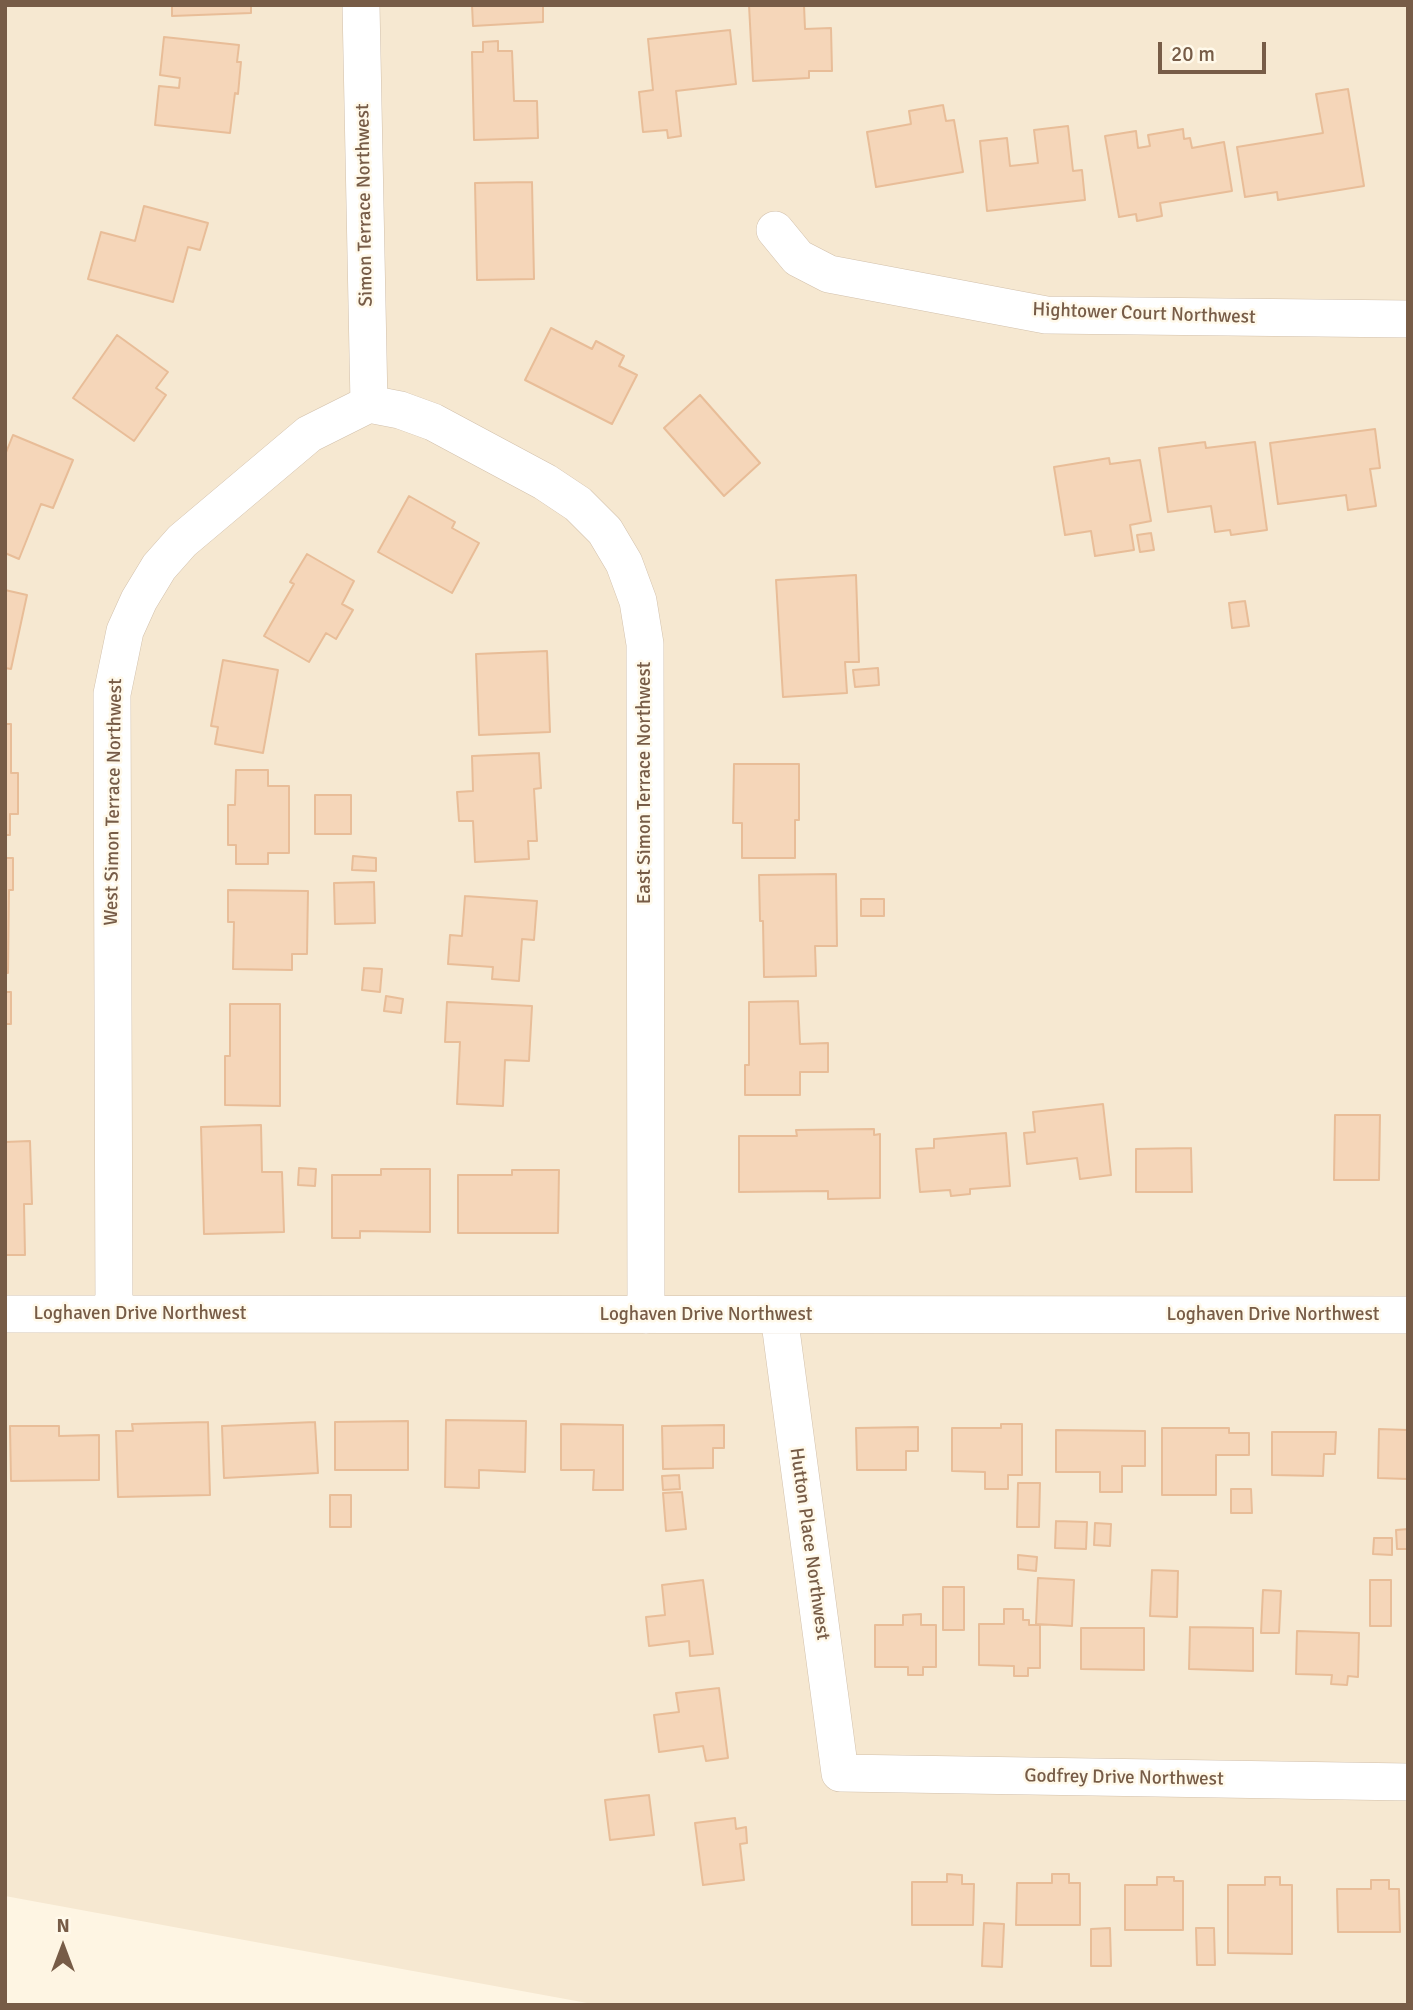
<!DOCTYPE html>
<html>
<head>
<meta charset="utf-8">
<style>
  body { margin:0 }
  #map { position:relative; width:1413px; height:2010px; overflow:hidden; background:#fef5e3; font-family:Signika,sans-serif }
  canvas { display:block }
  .frame { position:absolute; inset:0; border:7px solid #775c47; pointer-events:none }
  .north { position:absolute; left:28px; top:1912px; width:70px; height:70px; -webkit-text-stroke:5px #fff9ea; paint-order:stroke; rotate:0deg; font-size:19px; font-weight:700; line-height:28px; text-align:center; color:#775c47 }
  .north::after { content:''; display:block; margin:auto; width:24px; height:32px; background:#775c47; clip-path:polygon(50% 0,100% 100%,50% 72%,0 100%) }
  .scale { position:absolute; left:1158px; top:42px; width:108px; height:32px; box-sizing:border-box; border:4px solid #775c47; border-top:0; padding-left:9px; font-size:21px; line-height:24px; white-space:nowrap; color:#775c47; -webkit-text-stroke:5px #fff9ea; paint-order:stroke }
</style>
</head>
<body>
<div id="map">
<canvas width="1413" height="2010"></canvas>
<div class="frame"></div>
<div class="north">N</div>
<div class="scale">20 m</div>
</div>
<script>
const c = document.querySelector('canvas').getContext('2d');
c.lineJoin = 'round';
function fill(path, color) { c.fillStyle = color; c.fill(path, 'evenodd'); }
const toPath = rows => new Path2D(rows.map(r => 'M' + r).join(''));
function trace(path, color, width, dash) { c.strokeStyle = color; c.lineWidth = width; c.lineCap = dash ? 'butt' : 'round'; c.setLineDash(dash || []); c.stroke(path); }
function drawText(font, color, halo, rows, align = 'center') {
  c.font = font + ' Signika,sans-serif'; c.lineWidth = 5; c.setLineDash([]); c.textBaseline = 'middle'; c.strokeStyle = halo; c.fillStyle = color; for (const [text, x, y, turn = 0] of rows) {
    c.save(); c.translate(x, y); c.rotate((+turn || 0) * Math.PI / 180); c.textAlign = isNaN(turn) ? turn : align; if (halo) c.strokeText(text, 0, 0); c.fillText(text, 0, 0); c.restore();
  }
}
const residential = toPath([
  [5,5,1408,5,1408,2005,598,2005,5,1896]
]);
const building = toPath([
  [172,5,251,5,251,13,172,16,172,5],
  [472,5,543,5,543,22,473,26,472,5],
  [749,5,804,5,805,29,831,28,832,71,809,71,809,78,753,81,749,5],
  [730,30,736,84,676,91,681,136,668,138,667,130,643,132,639,92,653,90,648,39,730,30],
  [164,37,239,45,237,62,241,62,238,94,235,93,230,133,155,125,159,86,179,88,180,78,160,75,164,37],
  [498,41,498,51,512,51,514,101,537,101,538,138,474,140,472,52,483,52,483,42,498,41],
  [1348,89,1364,186,1278,200,1277,192,1245,197,1237,147,1323,133,1316,94,1348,89],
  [943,105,946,121,954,120,963,172,876,187,867,132,911,124,909,111,943,105],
  [1068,126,1073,171,1082,170,1085,200,987,211,980,141,1007,138,1010,166,1038,163,1034,130,1068,126],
  [1183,129,1184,139,1190,138,1192,148,1224,142,1232,191,1160,203,1162,216,1137,221,1136,214,1119,217,1105,136,1136,131,1138,148,1150,146,1148,135,1183,129],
  [532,182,534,279,477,280,475,183,532,182],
  [144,206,208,223,200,250,188,247,173,302,88,279,101,232,135,241,144,206],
  [551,328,592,349,596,341,624,356,619,366,637,375,612,424,525,380,551,328],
  [117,335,168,372,156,388,166,395,134,441,73,398,117,335],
  [700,395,760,463,724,496,664,428,700,395],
  [1375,429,1380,468,1370,469,1376,506,1348,510,1346,495,1278,504,1270,443,1375,429],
  [13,435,73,460,53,508,41,504,19,559,5,553,5,455,13,435],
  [1205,442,1206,448,1255,442,1267,530,1231,535,1230,530,1215,532,1211,506,1168,512,1159,448,1205,442],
  [1109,458,1110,464,1140,460,1151,521,1130,525,1134,550,1095,556,1091,531,1065,535,1054,467,1109,458],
  [409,496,455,522,452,528,479,543,452,593,378,552,409,496],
  [1151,533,1154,550,1140,552,1137,535,1151,533],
  [307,554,354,581,342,604,353,610,336,639,326,633,309,662,264,636,294,584,290,582,307,554],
  [856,575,859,662,845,662,847,693,783,697,776,580,856,575],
  [5,590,27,595,11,669,5,668,5,590],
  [1245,601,1249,626,1232,628,1229,603,1245,601],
  [547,651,550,732,479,735,476,654,547,651],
  [223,660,278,670,263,753,215,744,218,727,211,726,223,660],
  [878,668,879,685,855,687,853,670,878,668],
  [5,724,11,724,11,773,18,773,18,814,10,814,10,835,5,835,5,724],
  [539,753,541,788,534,789,537,841,528,841,529,859,475,862,473,821,459,821,457,792,473,791,472,756,539,753],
  [734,764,799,764,799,820,795,820,795,858,742,858,742,823,733,823,734,764],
  [236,770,268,770,268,786,289,786,289,853,268,853,268,864,236,864,236,845,228,845,228,805,235,805,236,770],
  [315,795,351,795,351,834,315,834,315,795],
  [353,856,376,858,376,871,352,870,353,856],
  [5,858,13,858,13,890,9,890,8,973,5,973,5,858],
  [836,874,837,946,815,946,816,976,764,977,763,921,760,921,759,875,836,874],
  [374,882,375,923,335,924,334,883,374,882],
  [228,890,308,891,307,954,292,954,292,970,233,969,234,922,228,922,228,890],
  [465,896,537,901,534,940,522,939,519,981,492,979,493,967,448,964,450,935,462,936,465,896],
  [861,899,884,899,884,916,861,916,861,899],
  [364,968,382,969,380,992,362,990,364,968],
  [5,992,11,992,11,1024,5,1024,5,992],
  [386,996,403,999,401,1013,384,1011,386,996],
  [798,1001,800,1044,828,1043,828,1072,800,1072,800,1095,745,1095,745,1065,749,1065,749,1002,798,1001],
  [447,1002,532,1006,529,1061,505,1060,503,1106,457,1104,460,1042,445,1042,447,1002],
  [230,1004,280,1004,280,1106,225,1105,225,1056,230,1056,230,1004],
  [1103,1104,1111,1175,1080,1179,1077,1158,1027,1164,1024,1133,1035,1132,1033,1112,1103,1104],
  [1335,1115,1380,1115,1379,1180,1334,1180,1335,1115],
  [261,1125,262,1172,282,1172,284,1232,204,1234,201,1127,261,1125],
  [874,1129,874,1135,880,1134,880,1198,828,1199,828,1191,739,1192,739,1136,797,1136,796,1130,874,1129],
  [1006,1133,1010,1186,970,1189,970,1194,951,1196,950,1190,920,1192,916,1149,934,1148,934,1139,1006,1133],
  [30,1141,32,1204,24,1204,25,1255,5,1255,5,1142,30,1141],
  [1191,1148,1192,1192,1136,1192,1136,1149,1191,1148],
  [299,1168,316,1169,315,1186,298,1185,299,1168],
  [381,1169,430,1169,430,1232,360,1231,360,1238,332,1238,332,1175,381,1175,381,1169],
  [512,1170,559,1170,558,1233,458,1233,458,1175,512,1175,512,1170],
  [446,1420,526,1421,525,1472,479,1470,479,1488,445,1487,446,1420],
  [408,1421,408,1470,335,1470,335,1422,408,1421],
  [208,1422,210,1495,118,1497,116,1431,133,1431,132,1424,208,1422],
  [315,1422,318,1473,224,1478,222,1426,315,1422],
  [561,1424,623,1425,623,1490,593,1490,594,1470,561,1470,561,1424],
  [1001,1424,1022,1424,1022,1475,1008,1475,1008,1489,985,1489,985,1472,952,1471,952,1428,1001,1428,1001,1424],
  [724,1425,724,1448,713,1448,713,1468,663,1469,662,1426,724,1425],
  [10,1426,59,1426,59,1436,99,1435,99,1480,11,1481,10,1426],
  [918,1427,918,1451,906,1451,906,1470,857,1470,856,1428,918,1427],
  [1162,1428,1229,1428,1229,1433,1249,1433,1249,1455,1216,1455,1216,1495,1162,1495,1162,1428],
  [1379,1429,1408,1430,1408,1479,1378,1478,1379,1429],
  [1056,1430,1145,1431,1145,1466,1122,1466,1122,1492,1100,1492,1100,1472,1056,1472,1056,1430],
  [1272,1432,1336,1432,1335,1454,1324,1454,1323,1476,1272,1475,1272,1432],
  [679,1475,680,1489,663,1490,662,1476,679,1475],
  [1018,1483,1040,1483,1039,1527,1017,1527,1018,1483],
  [1231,1489,1251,1489,1252,1513,1231,1513,1231,1489],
  [682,1492,686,1529,666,1531,663,1493,682,1492],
  [330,1495,351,1495,351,1527,330,1527,330,1495],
  [1056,1521,1087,1522,1086,1549,1055,1548,1056,1521],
  [1095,1523,1111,1524,1110,1546,1094,1545,1095,1523],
  [1408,1529,1408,1549,1397,1549,1396,1530,1408,1529],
  [1374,1538,1392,1538,1392,1555,1373,1554,1374,1538],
  [1018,1555,1037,1557,1036,1571,1018,1569,1018,1555],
  [1152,1570,1178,1571,1177,1617,1150,1616,1152,1570],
  [1038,1578,1074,1580,1072,1626,1036,1624,1038,1578],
  [703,1580,713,1654,690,1656,689,1641,649,1646,646,1617,665,1615,662,1585,703,1580],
  [1370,1580,1391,1580,1391,1626,1370,1626,1370,1580],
  [943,1587,964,1587,964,1630,943,1630,943,1587],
  [1263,1590,1281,1591,1279,1633,1261,1633,1263,1590],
  [1004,1609,1023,1609,1023,1620,1029,1620,1029,1625,1040,1625,1040,1668,1028,1668,1028,1676,1014,1676,1014,1666,979,1665,979,1624,1004,1624,1004,1609],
  [921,1614,921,1625,936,1625,936,1667,923,1667,923,1675,908,1675,908,1667,875,1667,875,1625,903,1625,903,1615,921,1614],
  [1190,1627,1253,1628,1253,1671,1189,1669,1190,1627],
  [1081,1628,1144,1628,1144,1670,1081,1669,1081,1628],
  [1297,1631,1359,1633,1358,1677,1348,1676,1347,1685,1331,1684,1332,1675,1296,1674,1297,1631],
  [719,1688,728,1758,706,1761,703,1746,659,1752,654,1715,679,1712,676,1693,719,1688],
  [649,1795,654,1835,610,1840,605,1800,649,1795],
  [735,1818,736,1829,746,1827,747,1843,740,1844,744,1880,703,1885,695,1823,735,1818],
  [947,1874,962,1875,962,1884,974,1884,973,1925,912,1925,912,1882,947,1882,947,1874],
  [1052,1874,1069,1874,1069,1883,1080,1883,1080,1925,1016,1925,1017,1883,1052,1883,1052,1874],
  [1157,1877,1174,1877,1174,1881,1183,1881,1183,1930,1125,1930,1125,1885,1157,1885,1157,1877],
  [1265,1877,1280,1877,1280,1885,1292,1885,1292,1954,1228,1953,1228,1885,1265,1885,1265,1877],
  [1371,1880,1389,1880,1389,1889,1399,1889,1400,1932,1338,1932,1337,1889,1371,1889,1371,1880],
  [984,1923,1004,1924,1002,1967,982,1966,984,1923],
  [1110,1928,1111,1966,1091,1966,1091,1929,1110,1928],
  [1196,1928,1214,1928,1215,1965,1197,1965,1196,1928]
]);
const minor = toPath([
  [361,5,369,404],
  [775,230,798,258,829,274,1046,315,1408,319],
  [369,404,400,410,433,422,545,482,578,504,605,531,624,563,638,601,645,644,646,1315],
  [5,1314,1408,1315],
  [114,1314,112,694,125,631,139,600,159,567,182,541,309,434,369,404],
  [779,1315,840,1773,1408,1782]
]);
const streetNames = [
  ["Simon Terrace Northwest",365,205,-91],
  ["Hightower Court Northwest",1144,314,2],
  ["East Simon Terrace Northwest",645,783,-90],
  ["West Simon Terrace Northwest",114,802,-89],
  ["Loghaven Drive Northwest",140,1314],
  ["Loghaven Drive Northwest",706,1315],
  ["Loghaven Drive Northwest",1273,1315],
  ["Hutton Place Northwest",809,1544,82],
  ["Godfrey Drive Northwest",1124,1778,1]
];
fill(residential, '#f6e8d1');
fill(building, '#f5d6b9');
trace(building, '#e8bd98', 2);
trace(minor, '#d2c0ab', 38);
trace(minor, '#fff', 37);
drawText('19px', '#775c47', '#fff9ea', streetNames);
</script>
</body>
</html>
